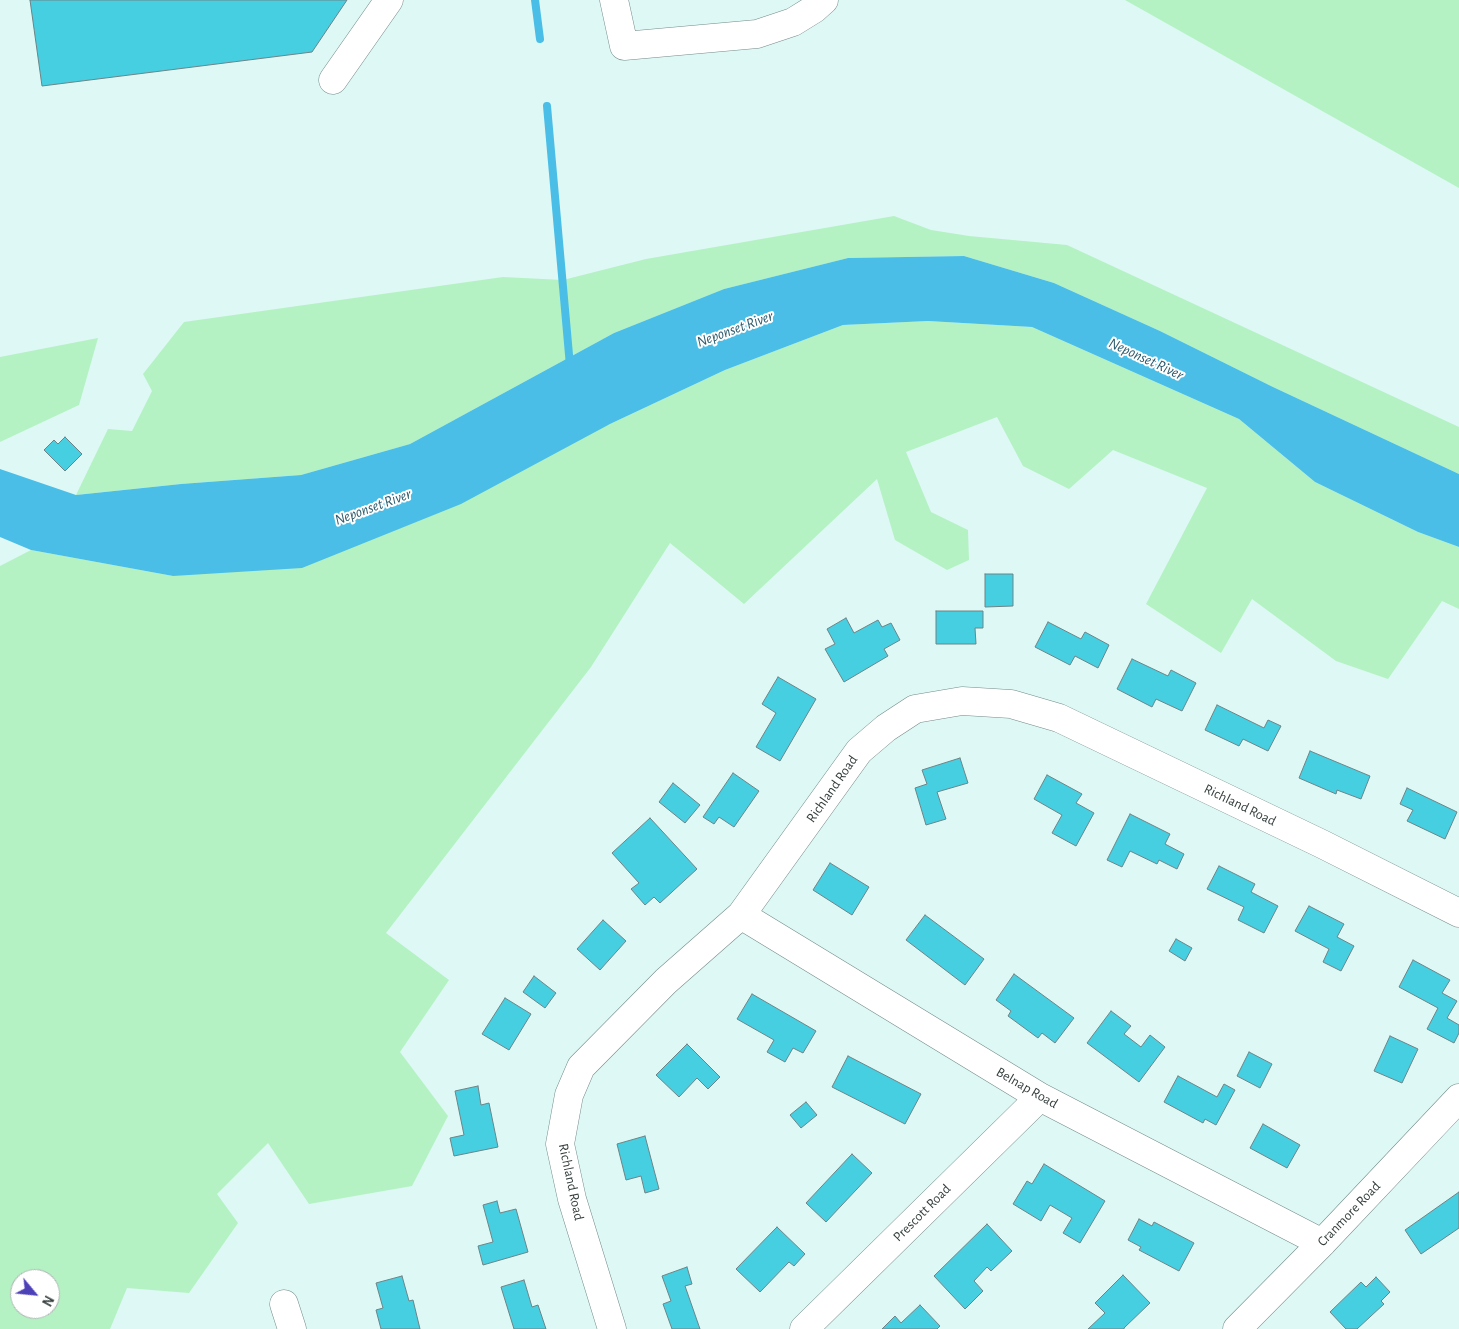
<!DOCTYPE html>
<html>
<head>
<meta charset="utf-8">
<style>
  body { margin:0 }
  #map { position:relative; width:1459px; height:1329px; overflow:hidden; background:#def8f5; font-family:"Alegreya Sans",sans-serif }
  canvas { display:block }
  .north { position:absolute; left:10px; top:1269px; width:50px; height:50px; box-sizing:border-box; background:#fff; border:1px solid #aeb2b2; border-radius:50%; rotate:118deg; font-size:14px; font-weight:700; line-height:20px; text-align:center; color:#353f3e }
  .north::after { content:''; display:block; margin:auto; width:18px; height:22px; background:#4d41b8; clip-path:polygon(50% 0,100% 100%,50% 72%,0 100%) }
</style>
</head>
<body>
<div id="map">
<canvas width="1459" height="1329"></canvas>
<div class="north">N</div>
</div>
<script>
const c = document.querySelector('canvas').getContext('2d');
c.lineJoin = 'round';
function fill(path, color) { c.fillStyle = color; c.fill(path, 'evenodd'); }
const toPath = rows => new Path2D(rows.map(r => 'M' + r).join(''));
function trace(path, color, width, dash) { c.strokeStyle = color; c.lineWidth = width; c.lineCap = dash ? 'butt' : 'round'; c.setLineDash(dash || []); c.stroke(path); }
function drawText(font, color, halo, rows, align = 'center') {
  c.font = font + ' "Alegreya Sans",sans-serif'; c.lineWidth = 4; c.setLineDash([]); c.textBaseline = 'middle'; c.strokeStyle = halo; c.fillStyle = color; for (const [text, x, y, turn = 0] of rows) {
    c.save(); c.translate(x, y); c.rotate((+turn || 0) * Math.PI / 180); c.textAlign = isNaN(turn) ? turn : align; if (halo) c.strokeText(text, 0, 0); c.fillText(text, 0, 0); c.restore();
  }
}
const green = toPath([
  [1125,0,1459,0,1459,188],
  [894,216,931,230,969,236,1067,245,1459,427,1459,474,1273,387,1160,331,1054,283,964,256,848,258,724,289,614,333,410,444,301,475,181,484,76,495,108,429,132,431,152,391,143,374,184,322,503,277,563,280,646,259],
  [928,321,1032,327,1239,419,1315,482,1418,532,1459,547,1459,609,1442,601,1388,679,1336,661,1252,599,1221,653,1146,604,1207,488,1113,450,1069,489,1023,466,997,417,906,452,931,512,968,530,969,560,947,570,895,540,877,479,744,604,670,543,591,667,386,933,449,980,400,1052,448,1116,412,1186,309,1204,268,1143,217,1194,238,1223,189,1293,127,1288,110,1329,0,1329,0,566,31,550,173,576,610,424,725,370,843,325],
  [20,1279,50,1279,50,1309,20,1309],
  [98,338,79,405,0,442,0,357]
]);
const water = toPath([
  [964,256,1054,283,1160,331,1273,387,1459,474,1459,547,1418,532,1315,482,1239,419,1032,327,928,321,843,325,725,370,610,424,461,504,302,568,173,576,31,550,0,537,0,469,76,495,181,484,301,475,410,444,614,333,724,289,848,258]
]);
const stream = toPath([
  [535,0,540,39],
  [547,106,570,366]
]);
const building = toPath([
  [30,0,347,0,312,52,42,86,30,0],
  [65,437,82,454,65,471,44,450,54,440,58,444,65,437],
  [985,574,1013,574,1013,606,985,607,985,574],
  [936,611,983,611,983,628,975,628,976,644,936,644,936,611],
  [846,618,854,633,878,620,882,627,891,623,900,640,884,649,888,656,844,682,825,649,835,644,827,629,846,618],
  [1048,622,1081,639,1085,632,1109,645,1098,668,1075,656,1070,665,1035,647,1048,622],
  [1132,659,1168,676,1171,670,1196,683,1182,711,1156,699,1152,707,1117,689,1132,659],
  [778,677,816,699,780,761,756,747,776,713,762,704,778,677],
  [1217,705,1264,728,1268,720,1281,726,1268,751,1243,739,1239,746,1205,730,1217,705],
  [1310,751,1370,776,1361,799,1337,790,1336,794,1299,778,1310,751],
  [960,758,968,783,937,792,946,819,926,825,915,788,927,784,922,770,960,758],
  [733,773,759,791,734,827,719,817,714,824,703,817,733,773],
  [1047,775,1082,794,1076,803,1094,813,1076,846,1052,833,1062,815,1034,799,1047,775],
  [673,783,700,805,685,823,659,802,673,783],
  [1407,788,1457,812,1445,839,1407,821,1413,810,1400,804,1407,788],
  [1130,814,1170,834,1165,844,1184,854,1177,869,1159,860,1157,864,1130,851,1122,867,1107,860,1130,814],
  [650,818,697,869,660,903,654,897,645,905,631,889,639,883,612,853,650,818],
  [830,863,869,887,852,915,813,890,830,863],
  [1219,866,1255,884,1251,892,1278,906,1264,933,1238,920,1244,907,1207,889,1219,866],
  [1309,906,1344,924,1337,937,1354,946,1341,971,1323,962,1329,949,1295,931,1309,906],
  [925,915,984,959,965,985,906,940,925,915],
  [603,920,626,941,600,970,577,949,603,920],
  [1176,939,1192,948,1185,961,1169,951,1176,939],
  [1413,960,1450,980,1442,993,1457,1001,1447,1018,1459,1025,1459,1033,1454,1043,1427,1029,1438,1008,1399,987,1413,960],
  [1014,974,1074,1018,1055,1043,1042,1033,1038,1038,1008,1016,1011,1011,996,1000,1014,974],
  [534,976,556,993,545,1008,523,992,534,976],
  [752,994,816,1031,803,1053,793,1048,785,1062,767,1052,774,1040,737,1019,752,994],
  [505,998,531,1014,509,1050,482,1034,505,998],
  [1111,1011,1131,1026,1124,1034,1141,1047,1150,1035,1165,1047,1139,1082,1087,1043,1111,1011],
  [1390,1036,1418,1049,1402,1083,1374,1071,1390,1036],
  [687,1044,720,1077,708,1089,697,1078,679,1097,656,1075,687,1044],
  [1249,1052,1272,1064,1260,1088,1237,1076,1249,1052],
  [848,1056,921,1094,905,1124,832,1087,848,1056],
  [1178,1076,1217,1097,1224,1084,1235,1090,1216,1125,1205,1119,1203,1123,1164,1102,1178,1076],
  [478,1086,481,1105,489,1103,498,1147,454,1156,450,1138,464,1135,455,1091,478,1086],
  [806,1102,817,1115,801,1128,790,1115,806,1102],
  [1263,1124,1300,1145,1287,1168,1250,1148,1263,1124],
  [645,1136,659,1189,645,1193,641,1176,626,1180,617,1144,645,1136],
  [852,1154,872,1173,826,1222,806,1203,852,1154],
  [1044,1164,1105,1201,1080,1243,1063,1233,1072,1218,1050,1205,1041,1221,1013,1204,1027,1181,1032,1184,1044,1164],
  [1459,1192,1459,1228,1421,1254,1405,1230,1459,1192],
  [497,1201,500,1213,516,1209,528,1252,483,1265,478,1246,493,1242,483,1205,497,1201],
  [1139,1219,1152,1226,1154,1222,1194,1243,1179,1271,1139,1250,1141,1247,1128,1240,1139,1219],
  [987,1224,1012,1251,991,1271,987,1267,974,1281,983,1291,965,1309,934,1276,987,1224],
  [777,1227,805,1254,794,1266,789,1262,760,1292,736,1269,777,1227],
  [687,1267,692,1284,685,1286,700,1329,672,1329,663,1304,671,1301,662,1276,687,1267],
  [1123,1275,1150,1303,1124,1328,1124,1329,1088,1329,1105,1313,1095,1303,1123,1275],
  [402,1276,409,1301,413,1300,420,1329,381,1329,376,1310,383,1308,376,1283,402,1276],
  [1376,1277,1390,1292,1381,1301,1384,1304,1357,1329,1346,1329,1330,1312,1361,1282,1366,1287,1376,1277],
  [524,1280,532,1307,538,1305,546,1329,514,1329,501,1287,524,1280],
  [920,1305,940,1326,937,1329,882,1329,895,1316,901,1323,920,1305]
]);
const minor = toPath([
  [614,0,624,46,757,34,793,22,814,9,824,0],
  [333,80,389,0],
  [741,915,1040,1097,1322,1243],
  [284,1304,292,1329],
  [612,1329,572,1199,560,1144,569,1095,581,1067,666,981,741,915,859,751,886,728,915,709,962,701,1011,704,1059,718,1322,844,1459,913],
  [804,1329,1040,1097],
  [1237,1329,1322,1243,1459,1098]
]);
const streetNames = [
  ["Richland Road",832,789,-55],
  ["Richland Road",1240,805,26],
  ["Belnap Road",1027,1088,30],
  ["Richland Road",571,1182,78],
  ["Prescott Road",922,1213,-45],
  ["Cranmore Road",1349,1214,-46]
];
const waterNames = [
  ["Neponset River",735,329,-20],
  ["Neponset River",1146,359,25],
  ["Neponset River",373,507,-20]
];
fill(green, '#b4f2c3');
fill(water, '#4bbee7');
trace(stream, '#4bbee7', 8);
fill(building, '#46cfe1');
trace(building, '#6c8487', 1);
trace(minor, '#748b89', 29);
trace(minor, '#fff', 28);
drawText('14px', '#353f3e', '#fff', streetNames);
drawText('italic 15px', '#2c5b6d', '#fff', waterNames);
</script>
</body>
</html>
